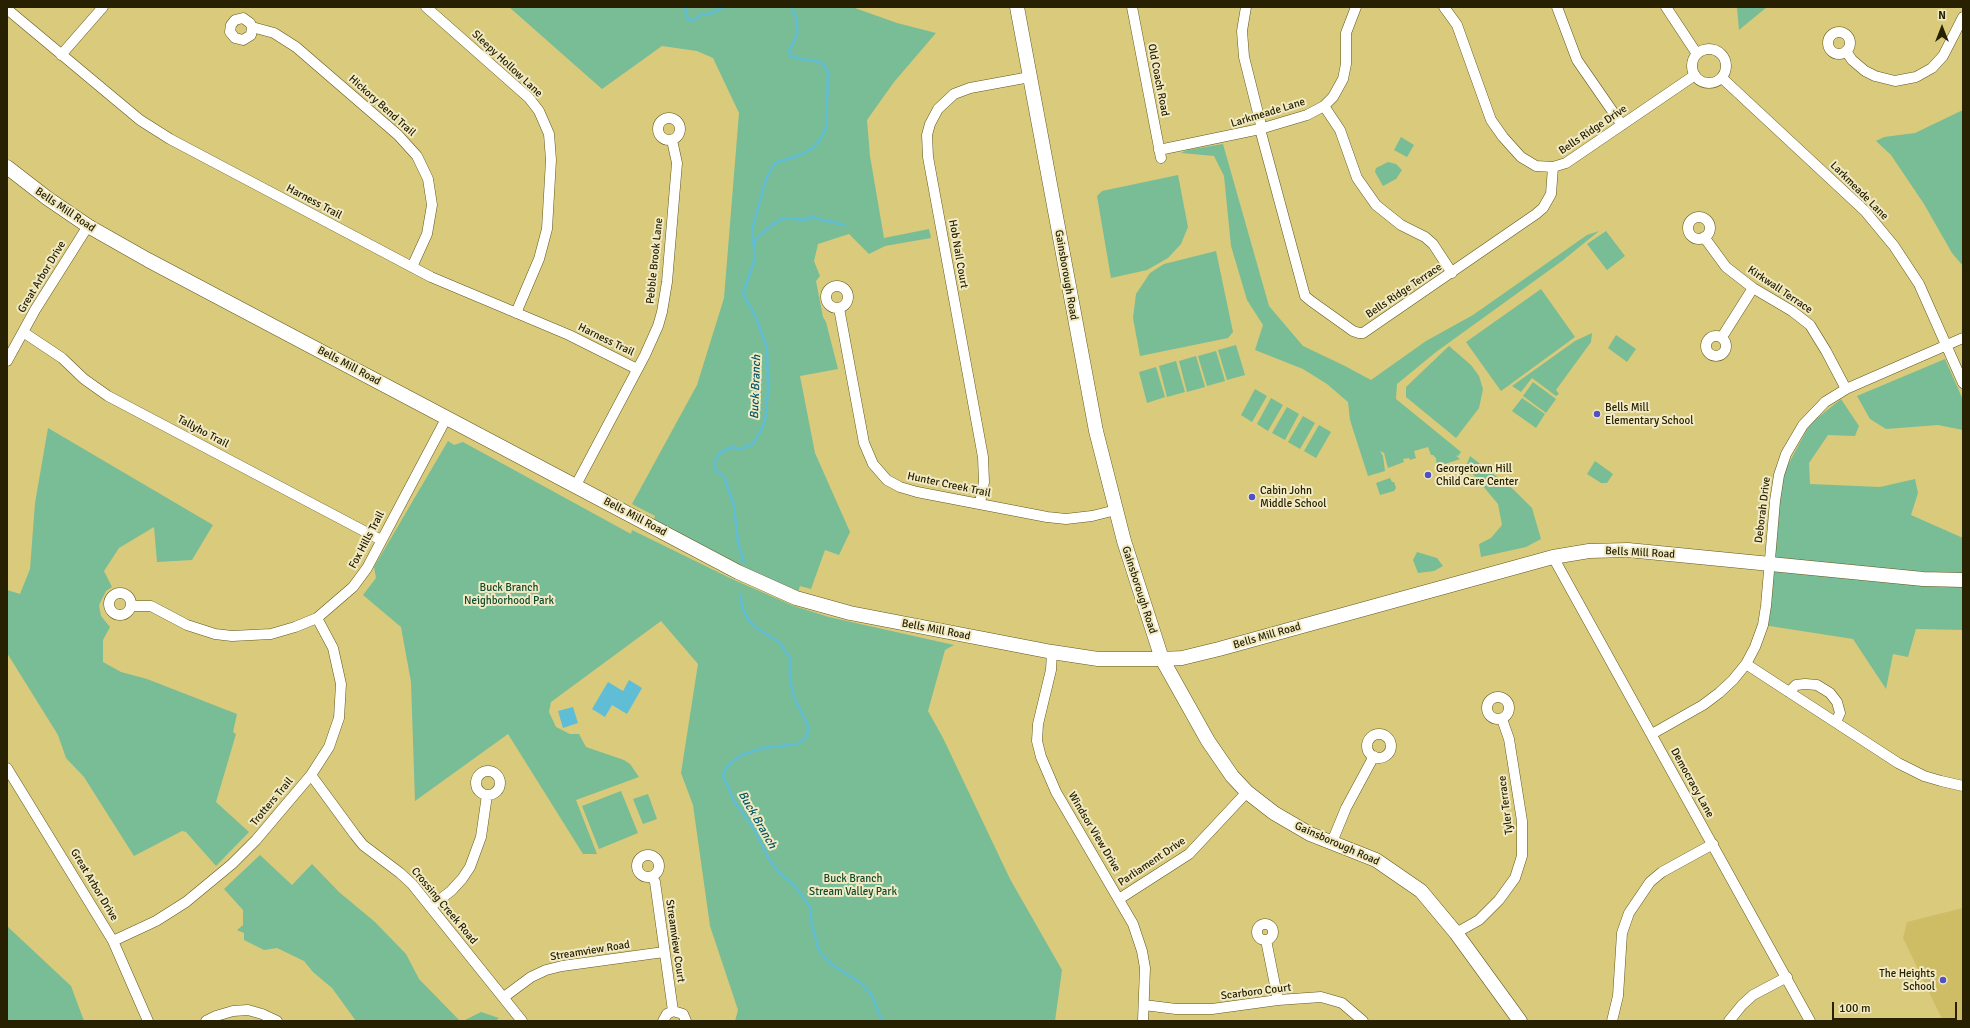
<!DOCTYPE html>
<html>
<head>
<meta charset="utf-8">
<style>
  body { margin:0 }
  #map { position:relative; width:1970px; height:1028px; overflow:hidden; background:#d9ca7c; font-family:Signika,sans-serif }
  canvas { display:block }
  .frame { position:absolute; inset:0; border:8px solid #272101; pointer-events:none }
  .north { position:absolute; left:1922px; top:8px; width:40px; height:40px; -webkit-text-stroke:3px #f1eac4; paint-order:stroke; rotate:0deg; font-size:11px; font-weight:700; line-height:16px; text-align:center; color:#272101 }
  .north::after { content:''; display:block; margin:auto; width:14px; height:18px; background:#272101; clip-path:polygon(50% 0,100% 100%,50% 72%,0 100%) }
  .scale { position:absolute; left:1832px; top:1002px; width:125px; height:18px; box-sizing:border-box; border:2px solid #272101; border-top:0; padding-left:5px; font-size:12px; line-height:14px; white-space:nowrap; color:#272101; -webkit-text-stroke:3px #f1eac4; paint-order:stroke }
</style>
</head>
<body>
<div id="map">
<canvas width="1970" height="1028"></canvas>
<div class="frame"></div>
<div class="north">N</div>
<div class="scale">100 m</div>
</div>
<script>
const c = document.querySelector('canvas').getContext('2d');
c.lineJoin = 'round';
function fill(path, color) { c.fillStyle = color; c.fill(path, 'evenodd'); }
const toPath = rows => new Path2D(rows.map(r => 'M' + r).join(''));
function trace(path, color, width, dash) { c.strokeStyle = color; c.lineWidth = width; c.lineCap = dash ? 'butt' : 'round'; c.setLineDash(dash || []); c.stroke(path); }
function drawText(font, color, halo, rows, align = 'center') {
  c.font = font + ' Signika,sans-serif'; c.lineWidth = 4; c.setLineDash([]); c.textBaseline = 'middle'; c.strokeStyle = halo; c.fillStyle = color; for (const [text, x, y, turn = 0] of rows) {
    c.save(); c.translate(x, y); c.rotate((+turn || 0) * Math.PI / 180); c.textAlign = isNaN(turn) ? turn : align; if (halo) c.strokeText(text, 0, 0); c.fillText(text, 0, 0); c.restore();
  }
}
const built = toPath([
  [1963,908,1963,1021,1943,1021,1903,938,1907,922]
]);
const green = toPath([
  [509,7,852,7,897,23,936,33,894,82,867,120,870,156,884,238,929,229,931,238,885,246,869,254,849,234,818,244,814,261,820,276,816,281,823,317,826,322,838,369,800,376,815,453,850,532,839,555,825,550,811,589,800,586,796,598,652,526,655,516,632,504,697,385,724,298,739,113,713,58,697,51,662,46,602,89],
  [1737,7,1767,7,1739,30],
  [1963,110,1963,266,1952,253,1924,204,1891,155,1876,141,1884,137,1915,133],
  [1401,137,1414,145,1407,157,1394,150],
  [1223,144,1269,306,1303,346,1345,366,1371,380,1426,341,1473,315,1587,235,1599,231,1562,261,1436,352,1397,384,1396,399,1461,452,1458,456,1455,455,1460,459,1445,464,1446,469,1437,471,1436,458,1433,455,1431,455,1428,447,1414,451,1416,458,1410,460,1409,458,1403,459,1404,462,1388,468,1384,453,1380,451,1383,456,1385,471,1368,476,1350,420,1348,402,1327,384,1303,369,1255,350,1263,325,1247,300,1231,246,1224,176,1214,156,1181,153,1187,150],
  [1388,162,1396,164,1402,170,1396,179,1383,186,1375,172,1376,168],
  [1178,175,1188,227,1181,244,1168,258,1147,270,1111,278,1097,196,1102,191],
  [1606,231,1625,256,1607,270,1587,244],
  [1216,251,1233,332,1228,338,1140,356,1133,318,1136,294,1150,273,1164,264],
  [1541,289,1575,337,1501,391,1466,342],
  [1592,333,1591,342,1556,390,1559,394,1556,396,1532,378,1521,392,1512,386,1575,341],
  [1616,335,1636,349,1627,362,1608,348],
  [1236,345,1245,375,1227,380,1218,350],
  [1449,346,1471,365,1479,376,1483,389,1479,408,1456,438,1406,397,1406,387],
  [1216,351,1225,381,1207,386,1198,356],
  [1196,356,1205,387,1187,392,1179,361],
  [1945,359,1963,400,1963,430,1938,425,1886,429,1870,419,1857,396],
  [1176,361,1185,392,1167,397,1159,366],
  [1156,367,1165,397,1147,403,1139,372],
  [1533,382,1556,399,1546,413,1523,396],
  [1255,389,1267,396,1252,422,1241,415],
  [1271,398,1283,405,1268,431,1257,424],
  [1522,398,1545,414,1536,428,1512,411],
  [1841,399,1859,426,1855,436,1828,435,1809,463,1810,484,1880,487,1915,479,1918,493,1911,515,1963,538,1963,630,1916,629,1908,657,1893,654,1886,689,1853,639,1763,625,1783,474,1810,424],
  [1287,407,1299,414,1285,440,1272,433],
  [1303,416,1315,423,1300,449,1288,442],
  [1319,425,1331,432,1316,458,1304,451],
  [48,428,213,525,192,560,157,562,154,527,119,548,104,571,112,587,106,591,99,605,101,616,110,627,103,640,103,662,121,672,147,679,237,714,233,732,236,734,216,802,249,832,216,866,186,832,182,831,134,856,84,777,66,758,58,735,7,653,7,590,20,594,30,569,35,503],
  [448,441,454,445,463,442,631,534,632,530,732,579,794,606,829,617,954,645,945,650,928,711,943,738,1010,879,1062,970,1055,1021,735,1021,738,1010,710,926,693,805,681,773,698,664,661,621,551,702,549,712,556,727,570,734,579,734,586,747,624,760,630,764,639,777,576,800,597,854,583,854,508,734,415,801,411,682,401,627,363,595,376,578,374,567],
  [1470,456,1514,490,1532,508,1541,539,1526,547,1481,557,1479,544,1491,538,1502,525,1498,504,1466,466],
  [1595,461,1613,474,1607,483,1601,483,1587,474],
  [1390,478,1392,482,1394,482,1396,488,1394,491,1380,495,1376,483],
  [1417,552,1437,558,1443,566,1434,571,1418,573,1413,560],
  [621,791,638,833,599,849,582,806],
  [648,794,657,819,643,824,633,799],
  [260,855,292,885,312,864,339,892,375,922,406,954,419,979,460,1021,356,1021,332,988,313,972,304,961,277,948,264,950,244,940,244,933,237,930,243,925,243,910,224,889],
  [7,926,71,986,84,1021,7,1021],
  [481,1012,499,1018,496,1021,463,1021]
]);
const water = toPath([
  [629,680,642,688,627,714,612,705,605,717,592,709,608,682,623,691],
  [573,707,578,723,563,728,558,711]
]);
const stream = toPath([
  [685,7,688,20,694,20,701,15,709,14,724,7],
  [753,243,761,234,779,220,787,218,804,220,811,217,844,225],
  [744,562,738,543,734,506,724,476,716,471,714,462,721,452,732,447,741,449,754,443,764,424,766,414,768,389,767,348,755,315,743,294,755,258,752,230,766,179,775,163,800,155,813,148,822,137,826,127,828,72,823,64,814,60,805,60,791,56,789,51,797,36,797,20,791,7],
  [740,595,742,606,747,618,756,628,779,642,790,658,790,679,794,697,808,726,807,737,797,744,763,748,744,754,732,762,726,768,723,775,734,801,753,827,768,857,779,873,793,884,811,908,811,921,819,951,831,964,861,983,871,994,882,1021]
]);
const street = toPath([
  [426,7,529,98,539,111,549,134,551,160,547,229,539,259,516,313],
  [1132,7,1161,158],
  [1246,7,1242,31,1244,57,1262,129],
  [1444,7,1457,25,1491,120,1503,137,1521,157,1536,166,1553,167,1566,163,1695,75],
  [1557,7,1577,60,1622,125],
  [1666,7,1697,54],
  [7,9,140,120,170,139,431,277,569,335,637,369],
  [252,27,251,35,243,40,235,38,230,32,231,25,235,20,243,18,250,23,252,27,274,33,296,47,398,135,417,156,428,179,432,205,427,234,412,267],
  '1828 43a11 11 0 1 1 22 0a11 11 0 1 1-22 0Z',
  '1692 66a17 17 0 1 1 34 0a17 17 0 1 1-34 0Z',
  [1846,51,1852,60,1865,71,1875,76,1895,81,1916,77,1932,68,1943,56,1963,17],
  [61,55,103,7],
  [1722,78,1865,211,1894,246,1919,284,1963,383],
  [1324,106,1340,130,1357,178,1376,205,1401,225,1425,237,1433,244,1452,273],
  '658 129a11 11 0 1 1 22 0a11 11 0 1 1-22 0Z',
  [1260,129,1305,296,1311,301,1353,331,1359,333,1363,333,1536,214,1543,208,1551,194,1553,167],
  [1159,150,1260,129,1307,115,1324,106,1333,97,1343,79,1346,64,1346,33,1356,7],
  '1688 228a11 11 0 1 1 22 0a11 11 0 1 1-22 0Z',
  [1704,237,1726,267,1753,288,1792,311,1810,325,1826,351,1846,389],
  '826 297a11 11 0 1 1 22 0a11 11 0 1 1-22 0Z',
  [839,308,864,443,873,464,887,480,900,487,917,492,1047,517,1066,519,1092,516,1116,510],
  [23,332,62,358,84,379,108,396,381,540],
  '1706 346a10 10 0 1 1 20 0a10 10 0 1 1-20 0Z',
  [1722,337,1753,288],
  [7,361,35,310,88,226],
  [576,485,645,355,658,326,662,312,667,282,677,163,672,140],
  [980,503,984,482,983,457,928,157,927,135,930,124,938,109,954,94,970,88,1030,77],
  [1553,557,1810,1021],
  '109 604a11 11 0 1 1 22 0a11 11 0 1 1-22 0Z',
  [132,606,151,606,187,625,215,634,232,636,271,634,295,627,317,618,353,587,367,568,447,417],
  [1052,652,1051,670,1038,724,1037,741,1041,757,1056,792,1133,924,1142,951,1145,968,1143,1021],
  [1746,664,1898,763,1924,776,1941,781,1963,786],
  [1789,692,1796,685,1805,684,1817,685,1830,693,1837,702,1840,713,1836,722],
  '1487 708a11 11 0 1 1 22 0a11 11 0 1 1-22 0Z',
  [1652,734,1703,705,1719,693,1733,680,1746,664,1755,647,1763,625,1766,606,1775,501,1779,475,1786,454,1803,425,1825,402,1846,389,1963,338],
  '1367 746a12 12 0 1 1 24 0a12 12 0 1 1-24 0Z',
  [7,768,113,941,148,1021],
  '476 783a12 12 0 1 1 24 0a12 12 0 1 1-24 0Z',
  [311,775,355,835,363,845,400,873,412,884,522,1021],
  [1332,842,1346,808,1374,756],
  '637 866a11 11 0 1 1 22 0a11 11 0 1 1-22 0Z',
  [652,877,655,882,673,1011],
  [1119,899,1189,854,1247,792],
  [430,907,451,891,462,879,470,867,481,837,487,795],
  '1257 932a8 8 0 1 1 16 0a8 8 0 1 1-16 0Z',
  [1456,933,1479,920,1499,900,1515,878,1522,856,1522,821,1509,739,1502,719],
  [1266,940,1278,1000],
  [113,941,156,921,186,902,232,864,256,840,311,775,329,747,339,718,341,684,333,648,317,618],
  [504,997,531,977,546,970,562,966,664,952],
  [1144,1005,1176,1009,1212,1009,1278,1000,1321,997,1342,1003,1363,1021],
  [206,1021,216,1016,233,1011,248,1010,262,1014,277,1021],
  [663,1021,667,1014,673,1011,683,1014,686,1021],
  [1612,1021,1618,996,1622,933,1629,913,1650,882,1662,872,1713,844],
  [1729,1021,1742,1005,1753,995,1787,977]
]);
const secondary = toPath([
  [1017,7,1096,431,1124,541,1162,659,1208,741,1232,776,1247,792,1274,813,1310,834,1376,860,1421,891,1456,933,1520,1021],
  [7,167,47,198,88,226,148,260,738,572,796,598,850,613,1052,652,1098,659,1162,659,1182,658,1219,649,1553,557,1589,551,1628,550,1923,579,1963,580]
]);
const markers = [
  [1597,414,4,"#514fc6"],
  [1428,475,4,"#514fc6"],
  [1252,497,4,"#514fc6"],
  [1943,980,4,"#514fc6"]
];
const streetNames = [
  ["Sleepy Hollow Lane",507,64,43],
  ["Old Coach Road",1158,80,79],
  ["Hickory Bend Trail",382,106,42],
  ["Larkmeade Lane",1268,113,-17],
  ["Bells Ridge Drive",1593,130,-34],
  ["Larkmeade Lane",1859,191,45],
  ["Harness Trail",314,202,28],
  ["Bells Mill Road",65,210,34],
  ["Hob Nail Court",958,254,80],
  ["Pebble Brook Lane",655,261,-84],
  ["Gainsborough Road",1066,275,80],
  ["Great Arbor Drive",42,277,-59],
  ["Kirkwall Terrace",1780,290,34],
  ["Bells Ridge Terrace",1404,291,-34],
  ["Harness Trail",606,340,26],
  ["Bells Mill Road",349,366,28],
  ["Tallyho Trail",203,432,28],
  ["Hunter Creek Trail",949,485,12],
  ["Deborah Drive",1763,510,-83],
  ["Bells Mill Road",635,517,28],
  ["Fox Hills Trail",367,540,-62],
  ["Bells Mill Road",1640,553,3],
  ["Gainsborough Road",1139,590,72],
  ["Bells Mill Road",936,630,11],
  ["Bells Mill Road",1267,636,-16],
  ["Democracy Lane",1692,783,61],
  ["Trotters Trail",272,802,-50],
  ["Tyler Terrace",1506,805,-97],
  ["Windsor View Drive",1094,832,59],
  ["Gainsborough Road",1337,844,24],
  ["Parliament Drive",1152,862,-34],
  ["Great Arbor Drive",94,885,59],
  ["Crossing Creek Road",444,906,50],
  ["Streamview Court",675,941,82],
  ["Streamview Road",590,951,-9],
  ["Scarboro Court",1256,992,-7]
];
const poiNames = [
  ["Bells Mill",1605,408],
  ["Elementary School",1605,421],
  ["Georgetown Hill",1436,469],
  ["Child Care Center",1436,482],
  ["Cabin John",1260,491],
  ["Middle School",1260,504],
  ["The Heights",1935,974,"right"],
  ["School",1935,987,"right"]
];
const parkNames = [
  ["Buck Branch",509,588],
  ["Neighborhood Park",509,601],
  ["Buck Branch",853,879],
  ["Stream Valley Park",853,892]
];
const waterNames = [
  ["Buck Branch",756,387,-88],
  ["Buck Branch",757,820,60]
];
fill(built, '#cfbd66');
fill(green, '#78bd96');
fill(water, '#60bdd6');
trace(stream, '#60bdd6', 2.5);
trace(street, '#63571b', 11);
trace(secondary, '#63571b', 15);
trace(street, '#fff', 10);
trace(secondary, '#fff', 14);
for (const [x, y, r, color] of markers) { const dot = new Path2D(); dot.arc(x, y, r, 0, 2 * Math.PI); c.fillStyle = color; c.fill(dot); trace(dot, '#f1eac4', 1.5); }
drawText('11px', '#272101', '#f1eac4', streetNames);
drawText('11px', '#272101', '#f1eac4', poiNames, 'left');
drawText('11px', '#114a2f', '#f1eac4', parkNames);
drawText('italic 12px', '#005567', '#f1eac4', waterNames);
</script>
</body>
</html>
